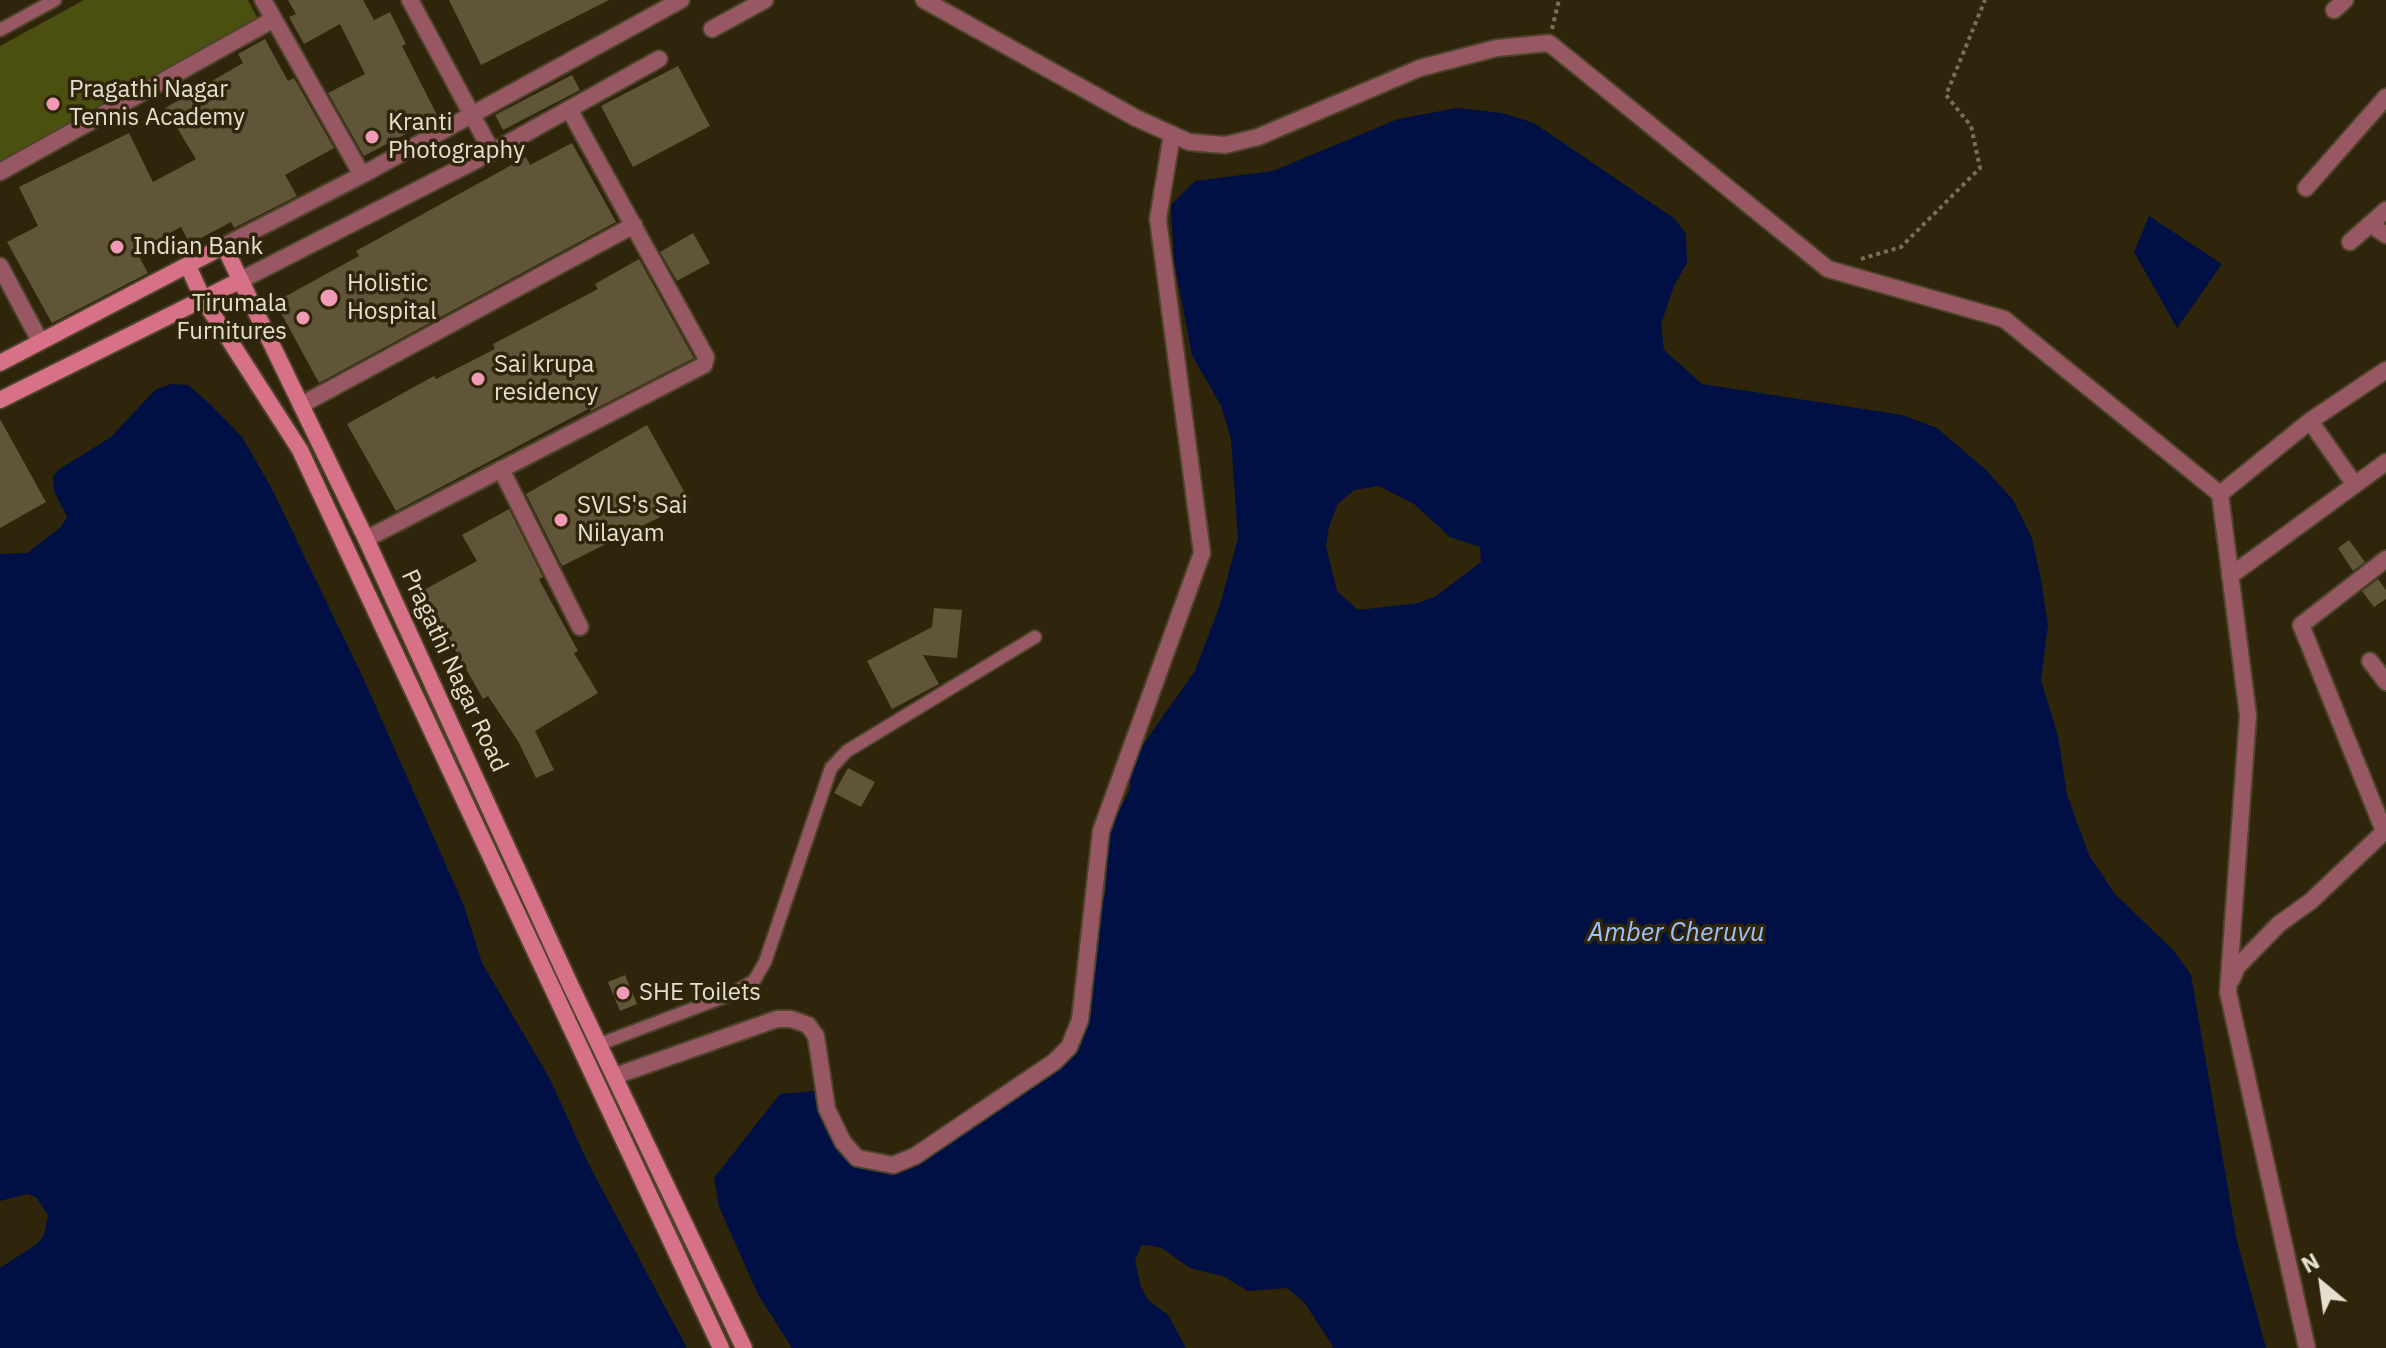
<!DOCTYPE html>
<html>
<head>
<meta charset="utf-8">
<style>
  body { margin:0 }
  #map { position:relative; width:2386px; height:1348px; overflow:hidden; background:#2f250a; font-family:"IBM Plex Sans",sans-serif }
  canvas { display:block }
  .north { position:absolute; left:2282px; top:1244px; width:80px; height:80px; -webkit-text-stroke:6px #2f250a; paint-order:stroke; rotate:331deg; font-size:22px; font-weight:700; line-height:32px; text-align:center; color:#e5dfcf }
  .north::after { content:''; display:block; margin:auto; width:28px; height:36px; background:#e5dfcf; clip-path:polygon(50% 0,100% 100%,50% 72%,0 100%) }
</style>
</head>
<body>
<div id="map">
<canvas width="2386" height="1348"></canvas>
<div class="north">N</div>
</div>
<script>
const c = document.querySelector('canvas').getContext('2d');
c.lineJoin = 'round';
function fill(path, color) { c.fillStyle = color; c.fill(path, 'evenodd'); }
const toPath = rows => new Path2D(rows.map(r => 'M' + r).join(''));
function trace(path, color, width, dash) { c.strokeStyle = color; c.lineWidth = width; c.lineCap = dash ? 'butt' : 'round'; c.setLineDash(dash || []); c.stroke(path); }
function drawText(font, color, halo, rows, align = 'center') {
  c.font = font + ' "IBM Plex Sans",sans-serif'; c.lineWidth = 7; c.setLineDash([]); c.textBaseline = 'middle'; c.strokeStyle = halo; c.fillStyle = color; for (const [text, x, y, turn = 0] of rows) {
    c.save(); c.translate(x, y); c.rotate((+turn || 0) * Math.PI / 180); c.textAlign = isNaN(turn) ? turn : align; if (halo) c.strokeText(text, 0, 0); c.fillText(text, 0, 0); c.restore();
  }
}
const green = toPath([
  [84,0,248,0,259,21,0,163,0,46]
]);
const water = toPath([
  [1457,108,1502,113,1534,123,1675,219,1686,234,1687,263,1674,286,1661,324,1664,350,1702,384,1902,415,1937,428,1985,469,2013,500,2032,538,2041,580,2048,625,2041,680,2058,736,2067,795,2089,855,2115,894,2174,951,2191,975,2237,1241,2266,1348,1334,1348,1304,1302,1287,1288,1248,1291,1223,1276,1190,1268,1162,1248,1147,1245,1141,1246,1135,1261,1141,1287,1148,1300,1168,1315,1186,1348,792,1348,759,1296,719,1207,714,1178,780,1094,814,1091,825,1129,848,1157,895,1171,988,1118,1059,1069,1085,1029,1096,915,1106,892,1107,834,1130,790,1131,762,1195,671,1220,605,1238,538,1231,439,1221,406,1192,355,1174,261,1171,205,1195,181,1273,171,1398,119],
  [1379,486,1414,504,1450,537,1480,547,1481,562,1436,596,1419,603,1358,610,1337,591,1326,546,1329,526,1338,504,1354,490],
  [2149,216,2222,264,2177,328,2134,252],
  [171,384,188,385,210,404,242,437,271,487,366,684,464,906,482,963,550,1079,589,1165,687,1348,0,1348,0,1268,37,1244,44,1235,48,1215,36,1197,27,1194,0,1201,0,554,27,553,61,527,67,517,54,491,53,477,58,470,111,437,155,390]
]);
const building = toPath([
  [288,0,363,0,374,20,390,12,406,44,402,46,438,117,364,156,328,93,365,74,340,24,304,44,289,17,296,14],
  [449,0,609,0,481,65],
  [265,39,288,81,294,78,334,148,285,175,297,196,234,228,231,222,190,244,181,227,136,251,148,273,52,323,7,242,38,226,19,187,129,133,153,182,196,159,165,108,243,63,238,54],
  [678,66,710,126,633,167,601,106],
  [572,75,580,90,503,130,495,115],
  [572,143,616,222,319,383,275,302,359,256,356,251,526,157,530,165],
  [693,233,710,263,677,281,660,252],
  [639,259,694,358,591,411,590,408,396,511,347,424,434,376,436,379,495,349,493,344,598,289,595,284],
  [0,419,46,502,0,528],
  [647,425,690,502,562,566,526,494],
  [509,509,543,577,539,579,541,583,578,651,574,653,598,693,535,731,554,770,536,778,518,741,488,696,483,699,422,591,477,561,462,535],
  [2349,540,2365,562,2353,571,2338,548],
  [2378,579,2386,590,2386,599,2374,607,2362,591],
  [934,608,962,610,957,658,923,655,939,684,892,709,867,661,932,627],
  [848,768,875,782,861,807,834,793],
  [625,975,637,1004,620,1011,608,982]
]);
const path = toPath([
  [1552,29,1559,0],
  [1861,259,1901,247,1980,168,1971,126,1946,95,1985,0]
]);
const lane = toPath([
  [0,30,55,0],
  [600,1044,729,995,754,981,765,962,831,768,847,751,1035,637]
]);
const street = toPath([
  [263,0,362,175],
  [410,0,492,152],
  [924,0,1136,118,1189,142,1225,145,1258,137,1420,68,1497,48,1549,43,1828,269,2004,319,2220,494,2248,715,2228,992,2307,1348],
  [2334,10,2345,0],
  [712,29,765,0],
  [0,172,274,19],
  [2306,188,2386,97],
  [2370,224,2386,235],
  [2350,242,2386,210],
  [224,246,362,175,681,0],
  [0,266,40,341],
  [241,280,492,152,659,59],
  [301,405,634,225],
  [2310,421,2386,370],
  [501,469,580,627],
  [2220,494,2310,421,2355,485],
  [366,539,704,365,706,357,569,109],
  [2230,576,2386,462],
  [2370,661,2386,682],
  [2384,831,2301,625,2386,559],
  [2232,979,2237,967,2279,924,2311,901,2386,830],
  [615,1076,777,1019,791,1019,808,1025,816,1036,827,1109,843,1142,857,1158,893,1165,915,1156,1054,1062,1069,1047,1080,1020,1101,831,1202,553,1158,219,1172,134]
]);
const secondary = toPath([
  [188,266,203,299,241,280],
  [0,363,224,246,366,539,568,980,744,1348],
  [0,400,203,299,300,450,721,1348]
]);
const markers = [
  [53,104,8,"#f09ab5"],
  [372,137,8,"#f09ab5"],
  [117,247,8,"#f09ab5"],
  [329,298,10,"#f09ab5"],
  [303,318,8,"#f09ab5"],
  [478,379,8,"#f09ab5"],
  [561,520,8,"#f09ab5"],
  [623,993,8,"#f09ab5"]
];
const poiNames = [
  ["Pragathi Nagar",69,90],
  ["Tennis Academy",69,118],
  ["Kranti",388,123],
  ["Photography",388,151],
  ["Indian Bank",133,247],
  ["Holistic",347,284],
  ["Hospital",347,312],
  ["Tirumala",287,304,"right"],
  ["Furnitures",287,332,"right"],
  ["Sai krupa",494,365],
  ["residency",494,393],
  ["SVLS's Sai",577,506],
  ["Nilayam",577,534],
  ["SHE Toilets",639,993]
];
const streetNames = [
  ["Pragathi Nagar Road",454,671,65]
];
const waterNames = [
  ["Amber Cheruvu",1676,933]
];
fill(green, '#4b5010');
fill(water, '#000f44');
fill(building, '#605539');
trace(lane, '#4c432a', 16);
trace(street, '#4c432a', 20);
trace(secondary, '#4c432a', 20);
trace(path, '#78705a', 4, [4, 4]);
trace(lane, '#975864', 12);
trace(street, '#975864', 16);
trace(secondary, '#d77187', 16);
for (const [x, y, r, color] of markers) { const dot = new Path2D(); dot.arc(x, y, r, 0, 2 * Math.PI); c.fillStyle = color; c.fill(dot); trace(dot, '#2f250a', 3); }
drawText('24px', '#e5dfcf', '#2f250a', poiNames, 'left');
drawText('24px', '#e5dfcf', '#2f250a', streetNames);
drawText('italic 26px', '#9dc0fe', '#2f250a', waterNames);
</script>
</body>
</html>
